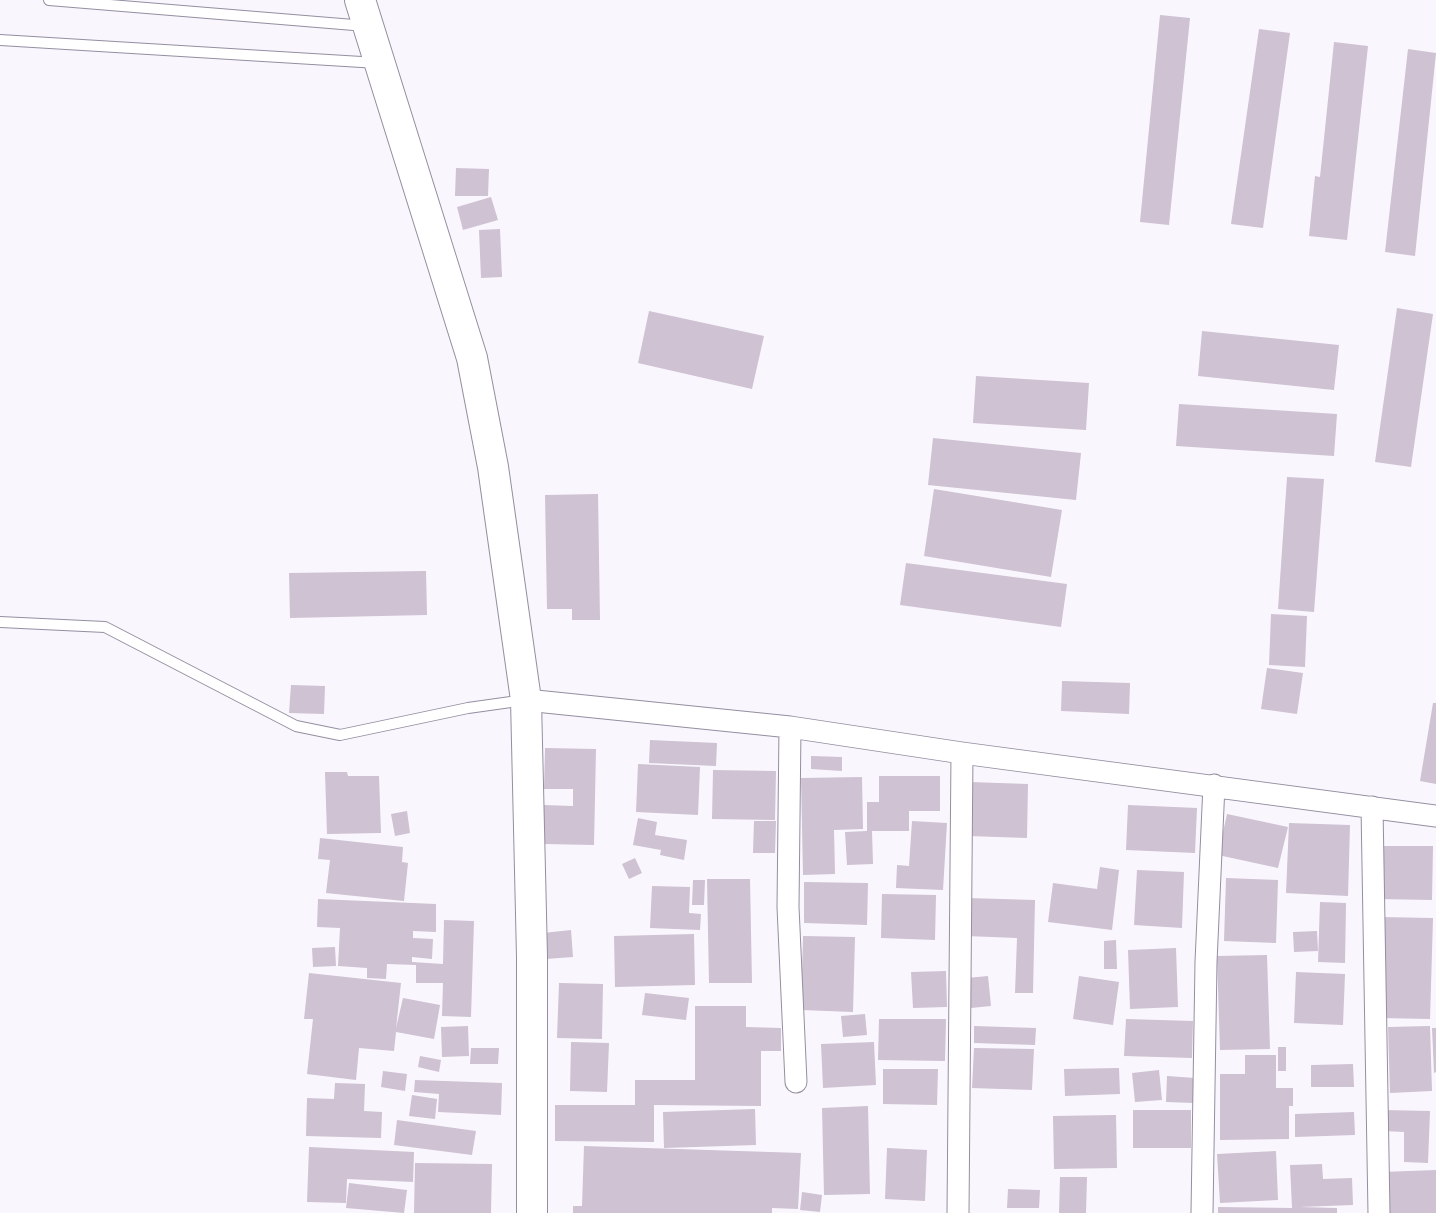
<!DOCTYPE html>
<html>
<head>
<meta charset="utf-8">
<style>
  body { margin:0 }
  canvas { display:block; background:#f9f6fe }
</style>
</head>
<body>
<canvas width="1436" height="1213"></canvas>
<script>
const c = document.querySelector('canvas').getContext('2d');
c.lineJoin = 'round';
function fill(path, color) { c.fillStyle = color; c.fill(path, 'evenodd'); }
const toPath = rows => new Path2D(rows.map(r => 'M' + r).join(''));
function trace(path, color, width, dash) { c.strokeStyle = color; c.lineWidth = width; c.lineCap = dash ? 'butt' : 'round'; c.setLineDash(dash || []); c.stroke(path); }
const building = toPath([
  [1160,15,1190,18,1169,225,1140,222],
  [1259,29,1290,33,1263,228,1231,224],
  [1334,42,1368,46,1347,240,1309,236,1315,176,1320,177],
  [1408,49,1436,53,1415,256,1385,252],
  [456,168,489,169,488,196,455,196],
  [491,197,498,220,463,230,457,207],
  [500,229,502,277,481,278,479,230],
  [1397,308,1433,314,1411,467,1375,462],
  [649,311,764,336,752,389,638,363],
  [1202,331,1339,345,1334,390,1198,376],
  [976,376,1089,383,1086,430,973,423],
  [1179,404,1337,414,1334,456,1176,446],
  [933,438,1081,453,1076,500,928,485],
  [1287,477,1324,479,1314,612,1278,609],
  [934,489,1062,510,1051,577,924,556],
  [598,494,600,620,572,620,572,609,547,609,545,495],
  [906,563,1067,584,1061,627,900,605],
  [426,571,427,615,290,618,289,573],
  [1271,614,1307,616,1305,667,1269,665],
  [1267,668,1303,673,1297,714,1261,709],
  [1062,681,1130,683,1129,714,1061,711],
  [291,685,325,686,324,714,289,713],
  [1433,703,1436,703,1436,784,1420,781],
  [650,740,717,743,716,766,649,763],
  [545,748,596,749,594,845,544,844,544,805,573,806,573,789,544,789],
  [811,756,842,757,842,771,811,769],
  [638,764,700,767,698,815,636,812],
  [713,770,776,771,775,820,712,819],
  [325,772,347,772,348,776,379,776,381,833,327,834],
  [879,776,940,776,940,811,909,811,909,831,872,831,873,864,847,865,845,832,867,831,867,802,879,802],
  [862,777,863,829,834,830,835,874,803,875,801,778],
  [970,782,1028,784,1027,838,968,836],
  [1128,805,1197,808,1195,853,1126,850],
  [407,811,410,833,395,836,391,814],
  [1227,814,1288,827,1278,868,1218,855],
  [638,818,657,822,655,835,687,840,684,860,660,855,661,850,633,845],
  [754,821,776,821,775,853,753,853],
  [912,821,947,823,943,890,896,888,897,865,909,866],
  [1289,823,1350,825,1348,896,1286,893],
  [320,838,403,847,402,862,408,863,404,901,326,893,330,860,318,859],
  [1379,846,1433,846,1432,900,1378,899],
  [635,858,642,873,629,879,622,864],
  [1100,867,1119,870,1112,930,1048,922,1053,883,1097,889],
  [1137,870,1184,872,1182,928,1134,925],
  [1226,878,1278,880,1276,943,1224,941],
  [707,879,750,879,752,983,709,983],
  [693,880,705,880,704,905,692,905],
  [804,882,868,883,867,925,804,923],
  [652,886,690,887,689,913,701,914,700,930,650,928],
  [882,894,936,895,935,940,881,938],
  [967,898,1035,900,1033,993,1015,993,1017,938,966,936],
  [318,899,436,904,436,932,413,931,413,938,433,939,432,959,412,957,412,962,443,964,444,920,474,921,471,1017,442,1016,443,983,416,983,416,965,387,964,386,979,367,978,367,968,338,966,340,928,317,927],
  [1320,902,1346,903,1345,963,1318,962],
  [1381,917,1433,918,1430,1019,1379,1018],
  [571,930,573,957,546,959,543,933],
  [1317,931,1318,951,1294,952,1293,932],
  [694,934,695,985,615,987,614,936],
  [803,936,855,937,853,1012,801,1010],
  [1116,940,1117,969,1104,969,1104,941],
  [335,947,336,966,313,967,312,948],
  [1176,948,1178,1007,1130,1009,1128,950],
  [1267,955,1270,1049,1220,1050,1217,956],
  [946,971,947,1007,913,1008,911,972],
  [1296,972,1345,974,1343,1025,1294,1023],
  [309,973,401,983,396,1028,403,998,440,1005,434,1039,396,1032,394,1051,359,1048,356,1080,307,1074,313,1019,304,1019],
  [988,976,991,1006,971,1008,967,978],
  [1079,976,1119,982,1113,1025,1073,1019],
  [559,983,603,984,602,1039,557,1038],
  [645,993,689,998,686,1020,642,1015],
  [695,1006,746,1006,746,1027,781,1028,781,1051,761,1051,761,1106,654,1105,654,1142,555,1141,555,1105,635,1105,635,1080,695,1080],
  [865,1014,867,1035,843,1037,841,1016],
  [879,1019,946,1019,945,1061,878,1060],
  [1126,1019,1193,1021,1192,1058,1124,1056],
  [468,1026,469,1056,442,1057,441,1027],
  [974,1026,1036,1028,1035,1045,974,1043],
  [1430,1026,1432,1091,1390,1093,1388,1027],
  [1432,1028,1436,1028,1436,1072,1434,1073],
  [571,1042,609,1043,607,1092,570,1091],
  [874,1042,876,1085,823,1088,821,1044],
  [1278,1047,1286,1047,1286,1071,1278,1071],
  [471,1048,499,1048,498,1064,470,1064],
  [974,1048,1034,1049,1032,1090,972,1088],
  [1245,1055,1276,1055,1276,1088,1293,1088,1293,1106,1289,1106,1289,1139,1220,1140,1220,1074,1245,1074],
  [420,1056,441,1060,439,1072,418,1067],
  [1353,1064,1354,1087,1311,1087,1311,1065],
  [1119,1068,1120,1094,1065,1096,1064,1069],
  [883,1069,938,1069,937,1105,883,1104],
  [1159,1070,1162,1100,1135,1102,1132,1073],
  [383,1071,407,1074,405,1091,381,1087],
  [1167,1076,1195,1078,1194,1103,1166,1102],
  [415,1080,502,1083,501,1115,438,1112,439,1094,414,1092],
  [335,1083,365,1084,364,1111,382,1112,381,1138,306,1136,307,1098,334,1099],
  [412,1095,437,1099,435,1119,409,1116],
  [868,1106,870,1194,824,1195,822,1108],
  [755,1109,756,1145,664,1148,663,1112],
  [1133,1110,1191,1110,1191,1148,1133,1148],
  [1383,1110,1430,1111,1428,1163,1404,1162,1404,1132,1383,1131],
  [1354,1112,1355,1135,1295,1137,1295,1114],
  [1116,1115,1117,1168,1054,1169,1053,1116],
  [397,1120,476,1131,472,1155,394,1145],
  [584,1146,801,1153,798,1209,772,1208,772,1213,573,1213,573,1206,582,1206],
  [309,1147,414,1152,413,1182,347,1179,346,1203,307,1202],
  [887,1148,927,1150,925,1201,885,1199],
  [1276,1151,1278,1200,1220,1203,1217,1154],
  [415,1163,492,1164,491,1213,414,1213],
  [1322,1164,1323,1179,1352,1178,1353,1205,1299,1207,1337,1208,1337,1213,1218,1213,1218,1207,1292,1208,1290,1165],
  [1436,1170,1436,1213,1383,1213,1382,1172],
  [1060,1177,1087,1177,1086,1213,1059,1213],
  [349,1183,407,1190,404,1213,346,1208],
  [1008,1189,1040,1190,1039,1208,1007,1208],
  [802,1192,822,1195,820,1212,800,1210]
]);
const lane = toPath([
  [49,0,366,26],
  [0,40,378,63],
  [0,622,105,627,296,726,340,735,468,708,525,700]
]);
const street = toPath([
  [526,700,790,727,962,753,1436,816],
  [790,727,788,907,796,1082],
  [1372,807,1379,1213],
  [958,1213,962,753],
  [1202,1213,1206,962,1214,785]
]);
const secondary = toPath([
  [360,0,472,358,493,467,526,700,532,957,532,1213]
]);
fill(building, '#cfc2d2');
trace(lane, '#958ea0', 12);
trace(street, '#958ea0', 23);
trace(secondary, '#958ea0', 32);
trace(lane, '#fff', 10);
trace(street, '#fff', 21);
trace(secondary, '#fff', 30);
</script>
</body>
</html>
